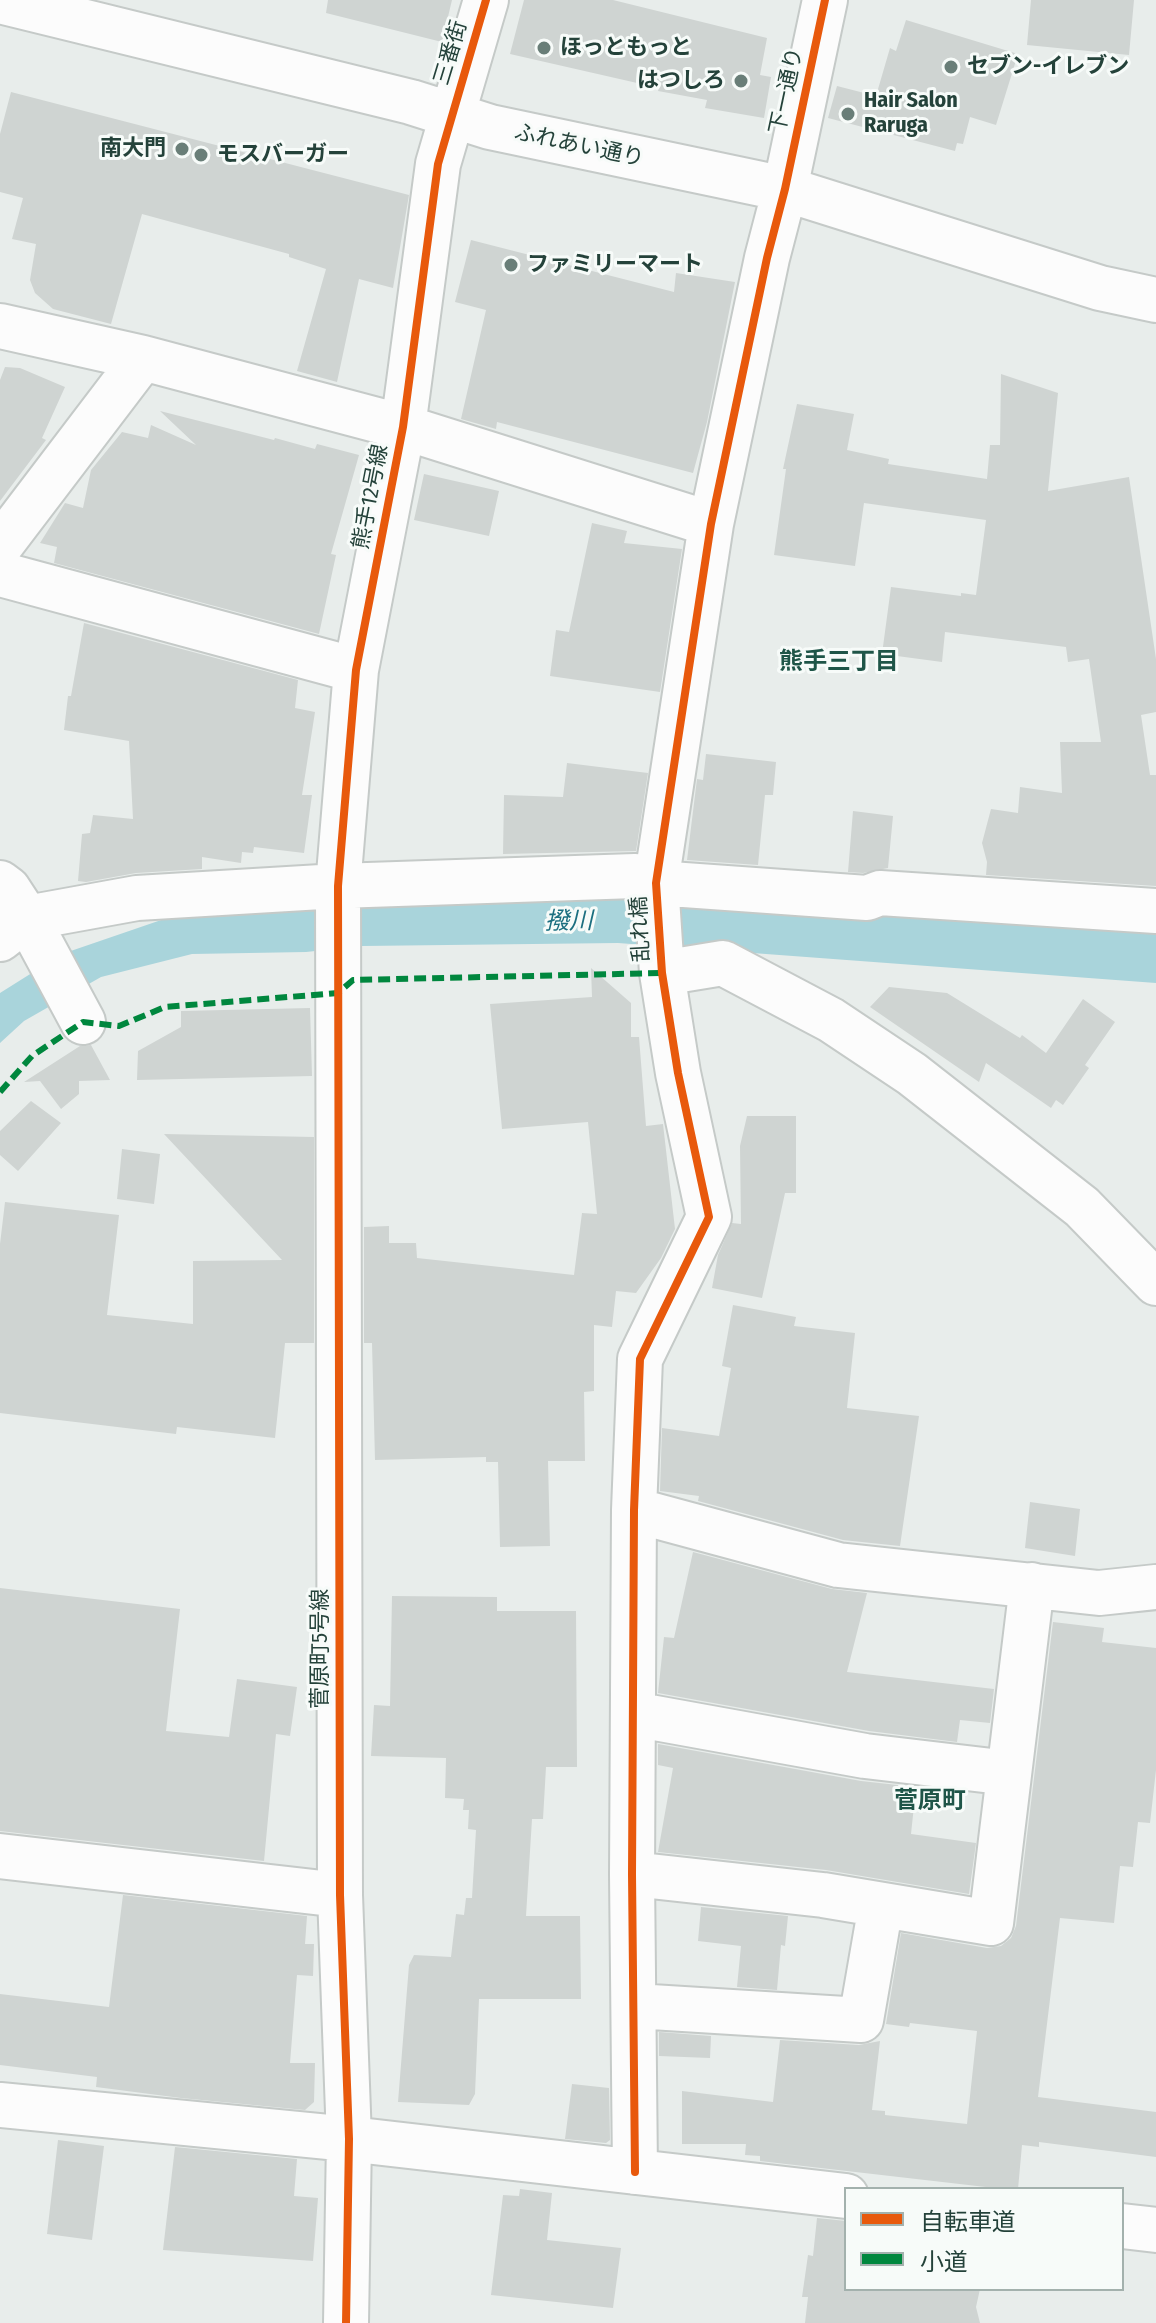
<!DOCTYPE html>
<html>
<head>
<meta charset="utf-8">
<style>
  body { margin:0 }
  #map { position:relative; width:1156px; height:2323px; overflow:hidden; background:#e8edeb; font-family:"Fira Sans Condensed","Noto Sans JP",sans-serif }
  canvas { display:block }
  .legend { position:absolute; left:844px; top:2187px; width:280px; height:104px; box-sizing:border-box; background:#f7fbf9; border:2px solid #a3b1ad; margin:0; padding:10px 14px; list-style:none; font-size:24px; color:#24423a }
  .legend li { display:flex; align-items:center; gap:16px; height:40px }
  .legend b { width:40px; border:2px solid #a3b1ad }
</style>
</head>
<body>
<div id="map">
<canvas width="1156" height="2323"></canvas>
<ul class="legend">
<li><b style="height:10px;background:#e8590c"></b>自転車道</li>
<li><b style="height:10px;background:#00873e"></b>小道</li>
</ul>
</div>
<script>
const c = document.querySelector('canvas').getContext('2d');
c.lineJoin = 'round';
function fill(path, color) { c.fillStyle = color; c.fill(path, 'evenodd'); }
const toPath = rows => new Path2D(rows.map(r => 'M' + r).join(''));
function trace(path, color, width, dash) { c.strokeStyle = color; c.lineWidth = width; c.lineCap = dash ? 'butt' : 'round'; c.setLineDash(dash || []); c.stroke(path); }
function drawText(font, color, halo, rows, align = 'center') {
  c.font = font + ' "Fira Sans Condensed","Noto Sans JP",sans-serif'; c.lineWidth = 6; c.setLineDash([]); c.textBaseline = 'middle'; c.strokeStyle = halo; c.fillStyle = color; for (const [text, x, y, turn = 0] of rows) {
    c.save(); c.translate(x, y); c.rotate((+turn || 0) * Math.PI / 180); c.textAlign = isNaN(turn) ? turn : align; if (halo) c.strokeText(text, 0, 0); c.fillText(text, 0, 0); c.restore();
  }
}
const water = toPath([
  [618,891,1156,927,1156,983,618,943,362,946,306,952,192,954,101,977,24,1021,0,1043,0,993,62,954,167,918,296,905]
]);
const building = toPath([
  [328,0,452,0,442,42,326,13],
  [524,0,613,0,767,38,760,75,771,77,764,118,705,108,707,100,658,91,659,88,510,54],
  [1031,0,1134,0,1129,55,1027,45],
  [906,20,1018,54,996,125,970,117,963,144,957,143,955,151,828,118,837,86,876,96,890,48,896,51],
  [11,92,409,195,393,288,359,279,337,382,297,371,326,269,289,257,289,254,142,214,111,324,53,309,35,293,30,280,36,244,12,239,23,198,0,192,0,134],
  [471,240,674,292,676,273,735,282,707,422,693,473,497,422,496,429,461,419,486,310,455,302],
  [5,367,20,368,65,387,42,438,46,440,0,501,0,380],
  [1001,374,1058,393,1048,491,1129,477,1156,659,1156,712,1141,715,1150,775,1156,775,1156,886,986,875,987,862,982,843,991,809,1018,813,1020,787,1062,793,1060,742,1101,742,1089,659,1068,662,1066,647,945,632,942,662,882,654,891,587,961,596,961,593,976,595,986,520,864,503,855,566,774,555,786,469,783,469,797,404,854,414,847,450,889,459,888,464,987,479,990,445,1000,445],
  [160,411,274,440,275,438,315,449,317,444,359,455,331,554,336,555,319,634,54,563,57,547,40,543,65,503,83,508,91,470,122,432,148,438,151,425,196,445],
  [424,474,499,491,489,536,414,520],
  [592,523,627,531,624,543,682,549,660,692,550,676,556,630,569,632],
  [84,623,298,680,295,708,315,712,302,795,312,795,304,853,254,847,253,853,242,852,241,863,202,857,202,869,136,873,86,882,78,881,82,834,90,833,93,815,133,819,129,741,64,730,68,696,71,696],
  [706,754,776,762,773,795,765,795,758,865,687,860,697,779,703,780],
  [567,763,648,773,636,851,503,854,504,795,563,797],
  [853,811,893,816,888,868,863,873,848,872],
  [591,968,631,1003,631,1037,639,1037,646,1126,663,1124,675,1229,661,1258,636,1293,616,1291,612,1327,594,1325,594,1391,584,1392,585,1461,548,1461,550,1546,500,1547,498,1462,486,1462,486,1457,375,1460,372,1343,364,1343,364,1227,389,1226,389,1243,416,1243,417,1258,574,1275,582,1213,597,1214,588,1122,502,1129,490,1004,592,997],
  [889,987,947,993,1020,1038,1022,1035,1046,1053,1083,999,1115,1022,1085,1065,1089,1068,1063,1105,1056,1100,1051,1108,986,1063,979,1082,870,1007],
  [310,1008,312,1076,137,1080,138,1051,181,1027,181,1011],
  [91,1045,110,1080,79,1081,79,1094,61,1109,40,1081,24,1082,80,1046],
  [31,1101,61,1123,18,1171,0,1155,0,1131],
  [747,1116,796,1116,796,1193,785,1193,762,1298,712,1288,718,1255,732,1223,741,1224,740,1146],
  [164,1134,314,1137,314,1343,285,1343,275,1438,177,1427,176,1434,0,1413,0,1244,5,1202,119,1215,107,1315,193,1324,193,1261,282,1260],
  [122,1149,160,1154,154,1204,117,1199],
  [733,1305,796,1317,794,1326,855,1333,847,1408,919,1416,900,1546,843,1540,698,1501,699,1496,660,1491,662,1428,719,1436,731,1368,722,1366],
  [1030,1502,1080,1509,1075,1556,1025,1548],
  [693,1552,832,1589,867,1593,847,1672,994,1689,990,1723,960,1720,957,1742,869,1731,658,1693,664,1637,674,1638],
  [0,1588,180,1609,166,1731,229,1737,237,1679,297,1687,290,1736,276,1734,264,1861,0,1831],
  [392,1596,497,1597,497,1611,576,1611,577,1767,546,1767,543,1819,532,1819,526,1916,580,1916,581,1999,479,1999,475,2094,469,2105,398,2102,409,1965,414,1955,451,1957,456,1914,464,1915,466,1898,472,1898,476,1830,468,1829,469,1810,463,1810,464,1799,445,1798,446,1758,371,1756,374,1705,390,1706],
  [1053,1622,1104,1628,1102,1642,1156,1648,1156,1770,1150,1823,1138,1822,1133,1867,1120,1866,1114,1923,1060,1918,1038,2097,1156,2112,1156,2157,1039,2142,1039,2147,1022,2145,1018,2189,1003,2189,760,2161,760,2156,745,2155,746,2144,682,2144,682,2091,773,2102,780,2040,859,2045,880,2041,872,2110,885,2111,885,2115,967,2124,977,2031,910,2023,909,2027,886,2024,901,1933,987,1948,1001,1946,1011,1938,1016,1926],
  [658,1744,861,1781,916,1787,911,1834,976,1843,969,1894,826,1870,658,1852,673,1768,658,1765],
  [123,1895,307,1916,305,1944,314,1944,313,1976,297,1975,290,2063,315,2063,314,2102,305,2110,181,2098,96,2087,97,2077,0,2065,0,1994,109,2007],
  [701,1907,788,1916,785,1946,781,1945,777,1990,737,1987,741,1946,698,1941],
  [659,2032,711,2036,710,2058,659,2056],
  [572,2084,609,2088,610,2140,606,2143,565,2139],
  [58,2140,104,2146,92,2240,47,2234],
  [175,2147,297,2159,294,2196,318,2198,313,2261,163,2250],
  [520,2189,552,2193,547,2240,621,2248,613,2308,491,2295,503,2195,519,2196],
  [817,2218,846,2221,846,2289,980,2289,976,2307,980,2323,805,2323,808,2297,802,2297,808,2255,813,2256]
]);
const minor = toPath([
  [0,1,411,102,490,127,785,189,1100,288,1156,300],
  [0,326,143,358,403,427,711,524],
  [0,546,143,358],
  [0,574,356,670],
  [0,883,8,889,27,918,83,1022],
  [0,939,27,918,137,898,338,886,635,876,656,883,867,898,880,893,1156,911],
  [662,973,723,963,831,1020,912,1074,1082,1207,1156,1283],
  [634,1510,838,1565,1099,1593,1156,1587],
  [633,1714,865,1756,1009,1773],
  [0,1856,340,1895],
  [632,1874,823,1895,991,1923,1032,1585],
  [635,2006,861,2020,881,1905],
  [0,2105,349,2139,846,2196],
  [635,2172,632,1874,634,1510,640,1359,709,1217,678,1073,662,973,656,883,711,524,767,258,785,189,825,0],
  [1122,2226,1156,2230],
  [346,2323,349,2139,340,1895,338,886,356,670,403,427,438,164,486,0]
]);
const quiet = toPath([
  [0,1092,32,1056,83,1022,119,1026,165,1007,338,993,353,980,662,973]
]);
const cycleway = toPath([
  [635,2172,632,1874,634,1510,640,1359,709,1217,678,1073,662,973,656,883,711,524,767,258,785,189,825,0],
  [346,2323,349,2139,340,1895,338,886,356,670,403,427,438,164,486,0]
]);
const markers = [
  [544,48,8,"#697e78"],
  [951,67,8,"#697e78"],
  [741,81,8,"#697e78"],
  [848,114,8,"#697e78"],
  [182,149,8,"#697e78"],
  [201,155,8,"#697e78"],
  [511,265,8,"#697e78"]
];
const poiNames = [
  ["ほっともっと",560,48],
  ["セブン-イレブン",967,67],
  ["はつしろ",725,81,"right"],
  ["Hair Salon",864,101],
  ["Raruga",864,126],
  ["南大門",166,149,"right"],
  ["モスバーガー",217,155],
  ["ファミリーマート",527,265]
];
const streetNames = [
  ["三番街",451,53,-73],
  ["下一通り",787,91,-78],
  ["ふれあい通り",579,146,12],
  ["熊手12号線",371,497,-79],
  ["乱れ橋",641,929,-93],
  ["菅原町5号線",321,1649,-90]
];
const neighbourhoodNames = [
  ["熊手三丁目",839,662],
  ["菅原町",930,1801]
];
const waterNames = [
  ["撥川",569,922,-1]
];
fill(water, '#a9d4db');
fill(building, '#cfd4d2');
trace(minor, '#c5cac8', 48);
trace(minor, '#fcfcfc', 44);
trace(quiet, '#00873e', 6, [12, 6]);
trace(cycleway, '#e8590c', 8);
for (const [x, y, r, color] of markers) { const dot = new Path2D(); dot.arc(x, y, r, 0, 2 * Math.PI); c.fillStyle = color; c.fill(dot); trace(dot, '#f7fbf9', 3); }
drawText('bold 22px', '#24423a', '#f7fbf9', poiNames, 'left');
drawText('22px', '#24423a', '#f7fbf9', streetNames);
drawText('bold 24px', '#1f5548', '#f7fbf9', neighbourhoodNames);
drawText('italic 24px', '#1c6f80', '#f7fbf9', waterNames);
</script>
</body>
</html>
